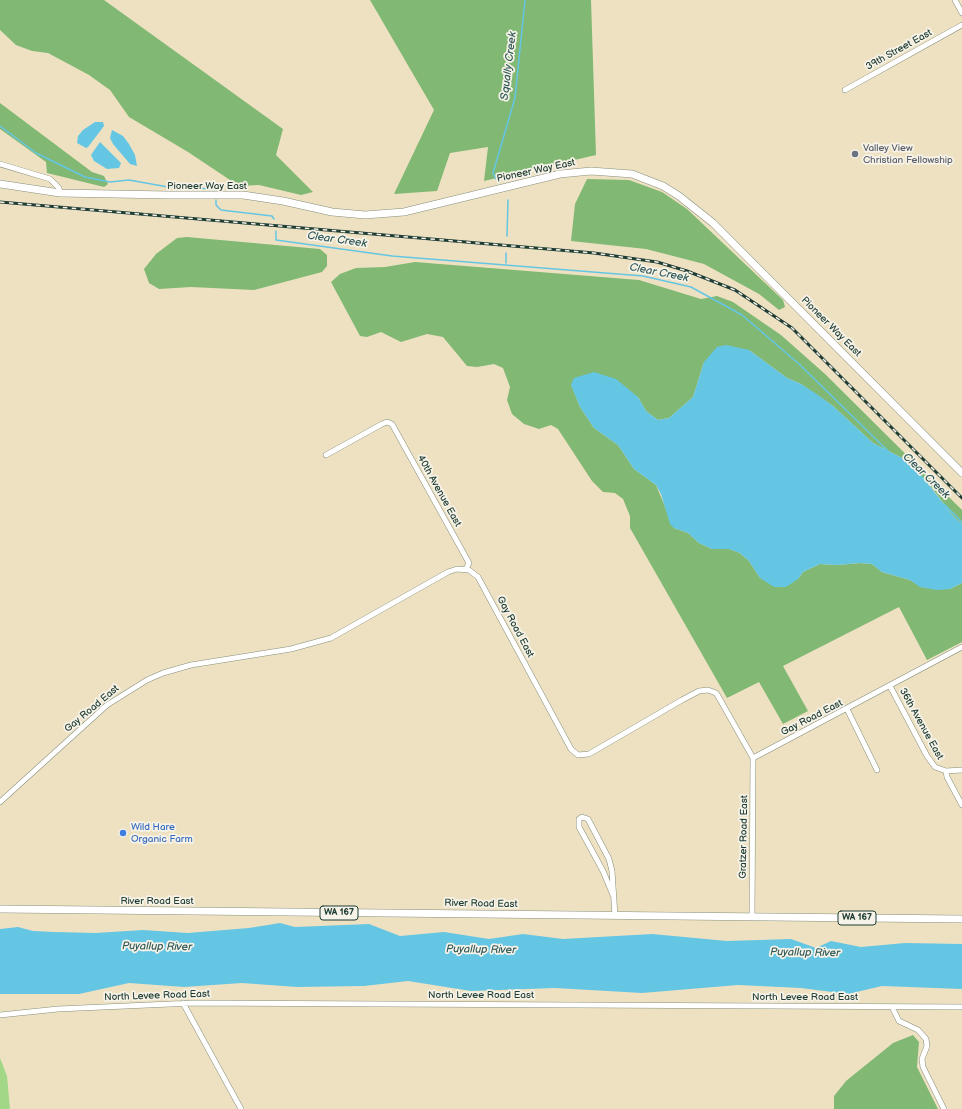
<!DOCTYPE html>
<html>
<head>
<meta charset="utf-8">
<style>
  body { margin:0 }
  canvas { display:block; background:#ede1c2 }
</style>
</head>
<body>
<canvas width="962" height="1109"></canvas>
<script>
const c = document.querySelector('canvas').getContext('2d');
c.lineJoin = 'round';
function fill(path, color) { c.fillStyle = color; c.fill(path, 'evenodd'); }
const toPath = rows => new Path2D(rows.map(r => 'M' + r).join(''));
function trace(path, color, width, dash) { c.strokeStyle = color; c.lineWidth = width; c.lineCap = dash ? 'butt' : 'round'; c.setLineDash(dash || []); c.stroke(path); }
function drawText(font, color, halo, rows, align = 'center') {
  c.font = font + ' "Balsamiq Sans",sans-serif'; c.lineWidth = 3.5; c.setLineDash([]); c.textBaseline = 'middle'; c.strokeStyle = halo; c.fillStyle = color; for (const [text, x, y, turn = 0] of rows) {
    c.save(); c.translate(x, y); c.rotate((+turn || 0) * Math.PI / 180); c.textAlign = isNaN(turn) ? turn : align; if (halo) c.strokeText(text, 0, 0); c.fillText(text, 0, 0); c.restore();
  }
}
const green = toPath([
  [0,1058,7,1076,10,1109,0,1109]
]);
const forest = toPath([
  [0,0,104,0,283,129,276,155,313,192,301,195,259,185,239,186,188,152,129,117,110,90,89,75,48,53,32,51,16,45,0,30],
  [370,0,591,0,596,155,484,181,488,147,450,153,437,191,394,194,434,110],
  [0,103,92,172,104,176,108,184,104,187,47,173,46,162,0,129],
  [587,179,629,180,662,192,687,209,783,300,785,307,779,310,759,294,704,264,646,249,571,241,575,204],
  [187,237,320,249,327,255,327,266,322,272,254,290,191,287,159,289,149,283,144,269,156,254,177,238],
  [415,262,639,280,701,299,717,296,733,302,781,335,825,374,962,510,962,524,954,517,932,488,904,459,873,443,833,406,801,384,787,378,749,350,704,362,693,397,669,418,658,420,646,411,638,397,571,384,580,407,594,428,618,445,634,469,656,485,674,528,688,533,699,543,712,549,729,549,740,553,749,561,760,578,798,579,803,572,820,564,837,565,860,563,872,564,882,572,910,580,921,587,950,589,962,583,962,642,927,660,899,607,783,666,808,711,783,724,759,682,727,698,630,528,630,516,623,499,615,493,603,492,592,481,558,429,551,425,539,429,524,424,512,414,507,400,510,387,503,368,494,364,477,367,467,366,443,337,427,334,401,342,381,332,367,337,360,336,331,282,340,274,356,268,385,267],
  [913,1035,919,1042,917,1067,938,1109,834,1109,834,1096,846,1081,893,1043]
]);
const water = toPath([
  [95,122,103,122,104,126,88,147,86,148,77,143,78,136,83,130],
  [112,130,123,136,129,144,135,155,137,166,130,164,113,144,110,138],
  [100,142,121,163,119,168,107,169,94,161,91,155],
  [726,345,749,350,787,378,801,384,815,393,833,406,873,443,904,459,922,476,954,517,962,524,962,583,950,589,937,590,920,587,910,580,882,572,872,564,860,563,837,565,820,564,803,572,798,579,786,587,774,587,760,578,749,561,740,553,729,549,712,549,699,543,688,533,674,528,670,524,661,494,656,485,634,469,618,445,594,428,580,407,571,385,574,378,594,372,616,379,638,397,646,411,658,420,669,418,693,397,704,362,717,347],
  [280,923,295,927,369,924,400,936,444,932,489,939,523,934,563,939,652,934,727,941,791,939,816,948,831,941,861,947,905,943,962,944,962,989,882,986,848,994,801,988,738,985,642,993,555,988,471,991,408,981,364,986,297,987,242,983,184,987,129,983,79,994,0,994,0,929,18,927,33,931,54,932,96,933,143,930,188,933,249,928]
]);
const stream = toPath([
  [0,126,36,153,85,177,110,182,129,180,168,187,215,189,215,190],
  [496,179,493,173,515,98,525,0],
  [216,200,216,205,221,210,272,216,274,219],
  [276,231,276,240,392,256,643,276,691,287,742,315,799,364,889,452],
  [507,236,508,200],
  [506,263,506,253],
  [944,504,962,522]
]);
const minor = toPath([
  [955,0,962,13],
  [845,90,962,25],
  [0,164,50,179,59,188,60,193],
  [326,455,382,424,387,422,392,424,469,563,466,569],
  [890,686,927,756,935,767,946,771,962,770],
  [847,709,877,770],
  [946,771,947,777,962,805],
  [0,802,107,705,147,680,163,673,191,665,291,649,331,638,448,572,457,569,469,570,478,577,571,749,578,755,589,754,682,700,699,691,708,690,716,693,718,696,753,758,962,647],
  [613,895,603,871,579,827,579,819,582,817,588,819,609,859,612,871,615,916],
  [752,917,753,758],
  [183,1003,241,1109],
  [892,1007,899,1021,918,1030,926,1039,927,1046,922,1059,923,1067,944,1109],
  [0,1015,58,1009,193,1003,962,1007]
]);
const major = toPath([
  [0,184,60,193,168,195,243,195,283,201,332,212,365,215,404,212,560,174,591,171,632,174,663,186,679,196,713,223,962,473],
  [0,909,962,919]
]);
const rail = toPath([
  [0,202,594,253,657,262,687,271,735,290,792,328,962,498]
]);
const markers = [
  [855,154,4,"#6b7280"],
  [123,833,4,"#3f7fe0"]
];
const shields = [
  [339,913,38],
  [857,918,38]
];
const shieldNames = [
  ["WA 167",339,913],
  ["WA 167",857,918]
];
const streetNames = [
  ["39th Street East",899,50,-29],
  ["Pioneer Way East",536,171,-12],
  ["Pioneer Way East",207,186],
  ["Pioneer Way East",831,327,45],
  ["40th Avenue East",439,491,61],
  ["Gay Road East",515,627,62],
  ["Gay Road East",92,709,-40],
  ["Gay Road East",812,718,-27],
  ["36th Avenue East",921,724,61],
  ["Gratzer Road East",744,837,-89],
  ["River Road East",157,901],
  ["River Road East",481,904,1],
  ["North Levee Road East",481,995],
  ["North Levee Road East",157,996,-2],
  ["North Levee Road East",805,997]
];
const worshipNames = [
  ["Valley View",863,148],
  ["Christian Fellowship",863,160]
];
const shopNames = [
  ["Wild Hare",131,827],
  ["Organic Farm",131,839]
];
const waterNames = [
  ["Squally Creek",509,66,-83],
  ["Clear Creek",337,240,8],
  ["Clear Creek",659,273,11],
  ["Clear Creek",926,476,44],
  ["Puyallup River",157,947,1],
  ["Puyallup River",481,950,1],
  ["Puyallup River",805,953,1]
];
fill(green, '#a2d787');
fill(forest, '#81b874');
fill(water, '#65c6e4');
trace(stream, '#65c6e4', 1.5);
trace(minor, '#868f7b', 6);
trace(major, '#868f7b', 8);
trace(minor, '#fff', 5);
trace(major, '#fff', 7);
trace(rail, '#1f3d34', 3);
trace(rail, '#f7f3e8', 1.5, [4.5]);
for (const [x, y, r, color] of markers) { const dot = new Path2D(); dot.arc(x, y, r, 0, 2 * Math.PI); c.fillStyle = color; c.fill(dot); trace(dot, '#f7f3e8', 1.5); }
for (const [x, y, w] of shields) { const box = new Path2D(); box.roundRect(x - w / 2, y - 7, w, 14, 3); c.fillStyle = '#f7f3e8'; c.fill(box); trace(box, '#1f3d34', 1); }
drawText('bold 9px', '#1f3d34', null, shieldNames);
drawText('10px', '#1f3d34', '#f7f3e8', streetNames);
drawText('10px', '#5b616d', '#f7f3e8', worshipNames, 'left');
drawText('10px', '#366cbe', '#f7f3e8', shopNames, 'left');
drawText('italic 11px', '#2d5857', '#f7f3e8', waterNames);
</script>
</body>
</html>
